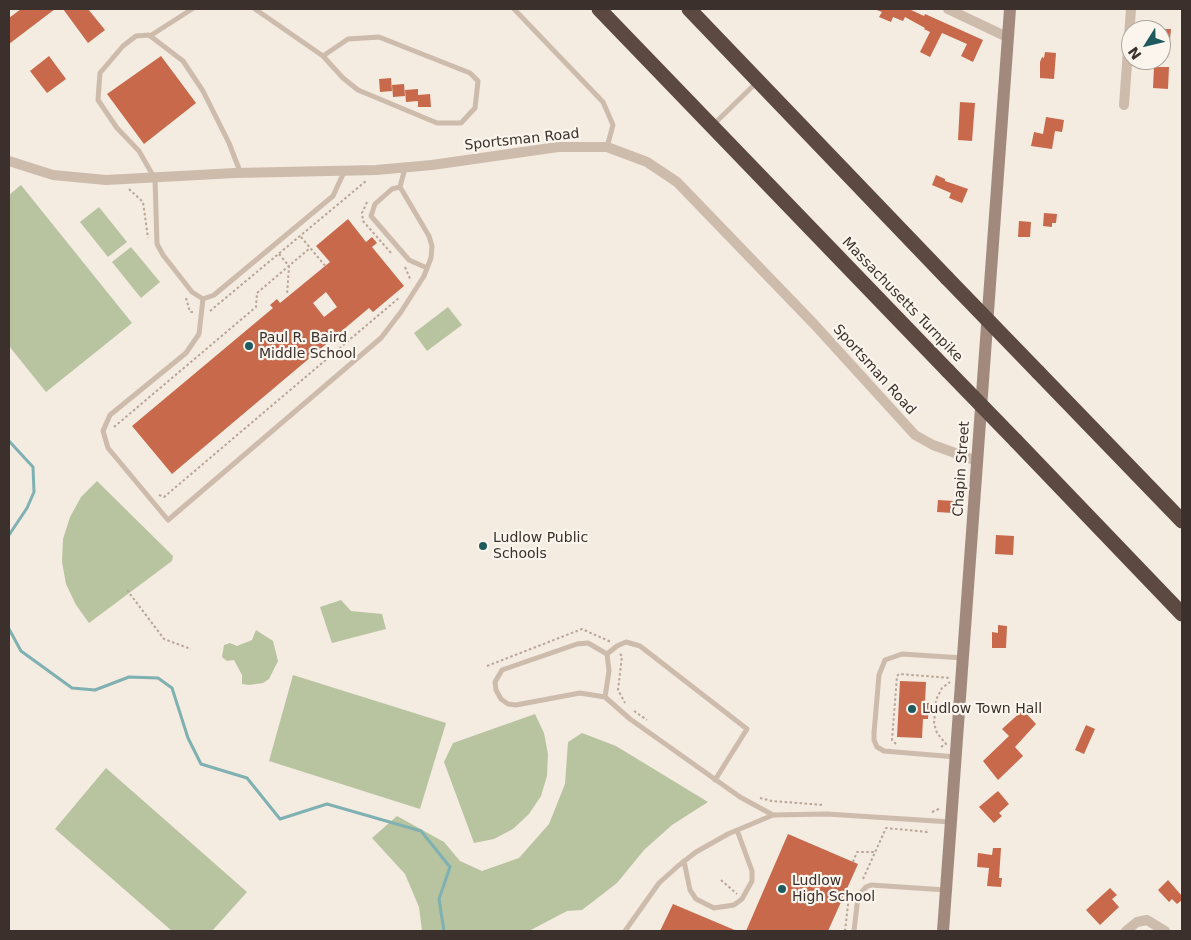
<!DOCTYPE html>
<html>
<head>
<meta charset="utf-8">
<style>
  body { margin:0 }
  #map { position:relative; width:1191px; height:940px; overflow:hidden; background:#f4ebe1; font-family:"DejaVu Sans",sans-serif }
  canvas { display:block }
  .frame { position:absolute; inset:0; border:10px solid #3b302b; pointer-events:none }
  .north { position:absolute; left:1121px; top:20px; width:50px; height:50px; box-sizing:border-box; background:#fbf5ee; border:1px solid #aea6a0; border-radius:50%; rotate:234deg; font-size:14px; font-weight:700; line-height:20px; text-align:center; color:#3b302b }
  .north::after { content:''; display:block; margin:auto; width:18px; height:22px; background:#1f5a5e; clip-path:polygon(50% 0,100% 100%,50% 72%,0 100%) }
</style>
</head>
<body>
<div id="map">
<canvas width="1191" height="940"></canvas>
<div class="frame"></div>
<div class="north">N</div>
</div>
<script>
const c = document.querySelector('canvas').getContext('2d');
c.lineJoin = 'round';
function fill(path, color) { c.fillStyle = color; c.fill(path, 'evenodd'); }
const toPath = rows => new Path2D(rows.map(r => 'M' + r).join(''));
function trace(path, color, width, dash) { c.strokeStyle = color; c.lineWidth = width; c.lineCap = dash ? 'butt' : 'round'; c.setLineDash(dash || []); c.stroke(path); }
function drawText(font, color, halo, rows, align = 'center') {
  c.font = font + ' "DejaVu Sans",sans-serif'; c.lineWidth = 4.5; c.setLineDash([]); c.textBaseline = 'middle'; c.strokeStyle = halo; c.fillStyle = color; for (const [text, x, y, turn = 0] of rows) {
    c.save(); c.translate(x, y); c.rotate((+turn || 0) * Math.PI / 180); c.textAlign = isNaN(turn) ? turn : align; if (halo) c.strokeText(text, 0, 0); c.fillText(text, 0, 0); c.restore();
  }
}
const green = toPath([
  [21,185,132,323,46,392,9,346,9,195],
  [99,207,127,242,108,257,80,222],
  [131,247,160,282,141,298,112,262],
  [448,307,462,325,427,351,414,333],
  [97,481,173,556,172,561,89,623,76,605,66,584,62,562,63,539,70,517,81,497],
  [341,600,351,611,382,614,386,629,332,643,320,607],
  [256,630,273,641,278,661,269,679,263,683,249,685,242,684,242,675,234,660,227,661,222,657,224,645,230,643,237,646,252,640],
  [293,675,446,723,420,809,269,761],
  [535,714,544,733,548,754,547,776,541,796,529,814,513,829,494,839,474,843,444,762,453,743],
  [582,733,616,746,708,802,672,825,644,850,617,883,582,910,567,911,529,931,422,931,419,907,405,874,372,838,397,816,444,842,460,861,482,871,519,858,549,824,565,784,568,742],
  [106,768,247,892,212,931,172,931,55,829]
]);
const stream = toPath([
  [9,441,33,467,34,492,27,508,9,535],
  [9,629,21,651,72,688,95,690,129,677,158,678,172,688,188,738,201,764,247,778,280,819,327,804,421,831,450,867,439,899,444,931]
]);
const building = toPath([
  [21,9,55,9,9,44,9,18],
  [63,9,88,9,105,30,88,43],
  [874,9,909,9,924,16,925,14,983,40,973,62,961,56,967,44,942,33,930,57,920,52,930,32,924,29,925,28,905,17,903,21,893,17,891,22,879,17,882,12],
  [1161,29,1171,29,1169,50,1161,49],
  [1045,52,1056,53,1054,79,1040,78,1040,62,1042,57,1044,58],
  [49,56,66,79,47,93,30,71],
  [161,56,196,103,144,144,107,94],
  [1154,67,1169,67,1168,89,1153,88],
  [391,78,392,91,380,92,379,79],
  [404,84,405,96,393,97,392,85],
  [418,89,418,95,430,94,431,107,418,107,418,101,406,102,405,90],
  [960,102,975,103,972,141,958,140],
  [1046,117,1064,120,1062,132,1055,131,1052,149,1031,146,1034,132,1043,134],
  [936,175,945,179,945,181,968,189,962,203,949,198,951,193,932,185],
  [1044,213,1057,214,1056,223,1052,223,1052,227,1043,226],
  [348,219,366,242,372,237,377,243,372,247,404,286,373,312,369,308,172,474,132,426,273,308,270,305,277,299,280,303,330,262,316,246],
  [326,292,337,307,324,317,313,303],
  [1019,221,1031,222,1030,237,1018,237],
  [938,500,954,501,953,513,937,512],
  [996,535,1014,536,1013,555,995,554],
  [998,625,1007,626,1006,648,992,648,992,632,998,633],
  [900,681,926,682,925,703,929,703,928,719,923,719,922,738,897,737],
  [1023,710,1036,724,1015,747,1023,756,998,780,983,761,1009,736,1002,729],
  [1086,725,1095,729,1084,754,1075,750],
  [998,791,1009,804,999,813,1002,816,994,823,979,807],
  [788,834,858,864,828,931,746,931],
  [993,848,1001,848,999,878,1002,878,1001,887,987,886,989,868,977,867,978,853,992,855],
  [1168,880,1182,896,1182,900,1177,904,1172,899,1169,902,1158,890],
  [1110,888,1117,895,1112,899,1119,907,1100,925,1086,910],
  [673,904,737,931,660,931]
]);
const path = toPath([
  [129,189,143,202,148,238],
  [367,202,362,213,363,221,392,254],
  [301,237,327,268],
  [279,254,289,266,287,295],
  [405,267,411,281],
  [186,298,190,312,193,312],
  [210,311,366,181],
  [114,427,256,307,257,293,310,248],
  [159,495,164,497,400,297],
  [127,590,164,639,191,649],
  [620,654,622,656,618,690,625,703],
  [487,666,582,629,611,642],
  [634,711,647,720],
  [896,744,892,740,897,676,899,674,951,678],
  [941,747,946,744,937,733,934,724,936,700,942,688,950,682],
  [760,798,772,801,824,805],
  [932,812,941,808],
  [853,862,857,852,875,852],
  [863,879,886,828,927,832,927,829],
  [721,880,737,894],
  [845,931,849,896]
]);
const service = toPath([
  [255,9,323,56,343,78,358,90,437,123,461,123,475,108,478,81,470,73,379,37,348,39,323,56],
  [514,9,603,102,613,125,607,147],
  [150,36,192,9],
  [714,124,756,83],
  [241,174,229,143,203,91,183,61,149,35,136,36,123,46,100,73,98,100,117,128,139,151,155,179,157,244,163,255,192,292,203,299,214,295,333,196,345,170],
  [400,187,392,189,375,204,371,216,409,260,427,268],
  [203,299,199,334,186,353,110,415,103,431,108,448,168,520,381,338,401,312,424,276,431,258,432,246,429,236,400,187,405,168],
  [607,654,588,643,577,644,502,670,495,682,496,690,501,699,508,704,516,705,580,693,605,697,609,671,607,654,617,646,626,642,640,646,747,729,715,780],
  [605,697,630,719,740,797,773,815,827,814,951,822],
  [956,757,884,751,877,747,874,740,874,733,879,675,885,660,902,654,963,658],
  [684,861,690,890,696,899,714,908,734,905,742,899,752,881,752,871,737,830],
  [625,931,659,883,678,866,696,852,728,834,773,815],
  [854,931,858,896,866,887,871,885,946,890]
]);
const minor = toPath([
  [948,9,1007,37],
  [1124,105,1131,9],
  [9,161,53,175,106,180,235,173,376,170,432,165,558,147,607,147,647,162,677,182,814,324,915,435,933,445,977,461],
  [1126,931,1137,922,1147,920,1165,931]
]);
const secondary = toPath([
  [943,931,1010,9]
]);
const motorway = toPath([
  [599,9,948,371],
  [689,9,947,278],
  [1038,372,1182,521],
  [1016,441,1182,614]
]);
const motorwayBridge = toPath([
  [947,278,1038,372],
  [948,371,1016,441]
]);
const markers = [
  [249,346,5,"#1f5a5e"],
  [483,546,5,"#1f5a5e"],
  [912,709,5,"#1f5a5e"],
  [782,889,5,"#1f5a5e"]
];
const streetNames = [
  ["Sportsman Road",522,140,-6],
  ["Massachusetts Turnpike",902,300,46],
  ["Sportsman Road",874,370,48],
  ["Chapin Street",962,469,-86]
];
const poiNames = [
  ["Paul R. Baird",259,338],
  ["Middle School",259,354],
  ["Ludlow Public",493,538],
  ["Schools",493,554],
  ["Ludlow Town Hall",922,709],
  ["Ludlow",792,881],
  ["High School",792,897]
];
fill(green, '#b8c4a0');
trace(stream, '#7fb0b2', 3);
fill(building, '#c8694b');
trace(path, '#b9a596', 2, [2.5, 2.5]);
trace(service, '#cdbbac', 5);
trace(minor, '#cdbbac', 10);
trace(secondary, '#a18a7d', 12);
trace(motorway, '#5c4a42', 15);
trace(motorwayBridge, '#5c4a42', 15);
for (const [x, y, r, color] of markers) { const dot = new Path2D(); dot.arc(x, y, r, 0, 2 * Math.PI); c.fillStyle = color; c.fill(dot); trace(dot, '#fbf5ee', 2); }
drawText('14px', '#3b302b', '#fbf5ee', streetNames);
drawText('14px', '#3b302b', '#fbf5ee', poiNames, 'left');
</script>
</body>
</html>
